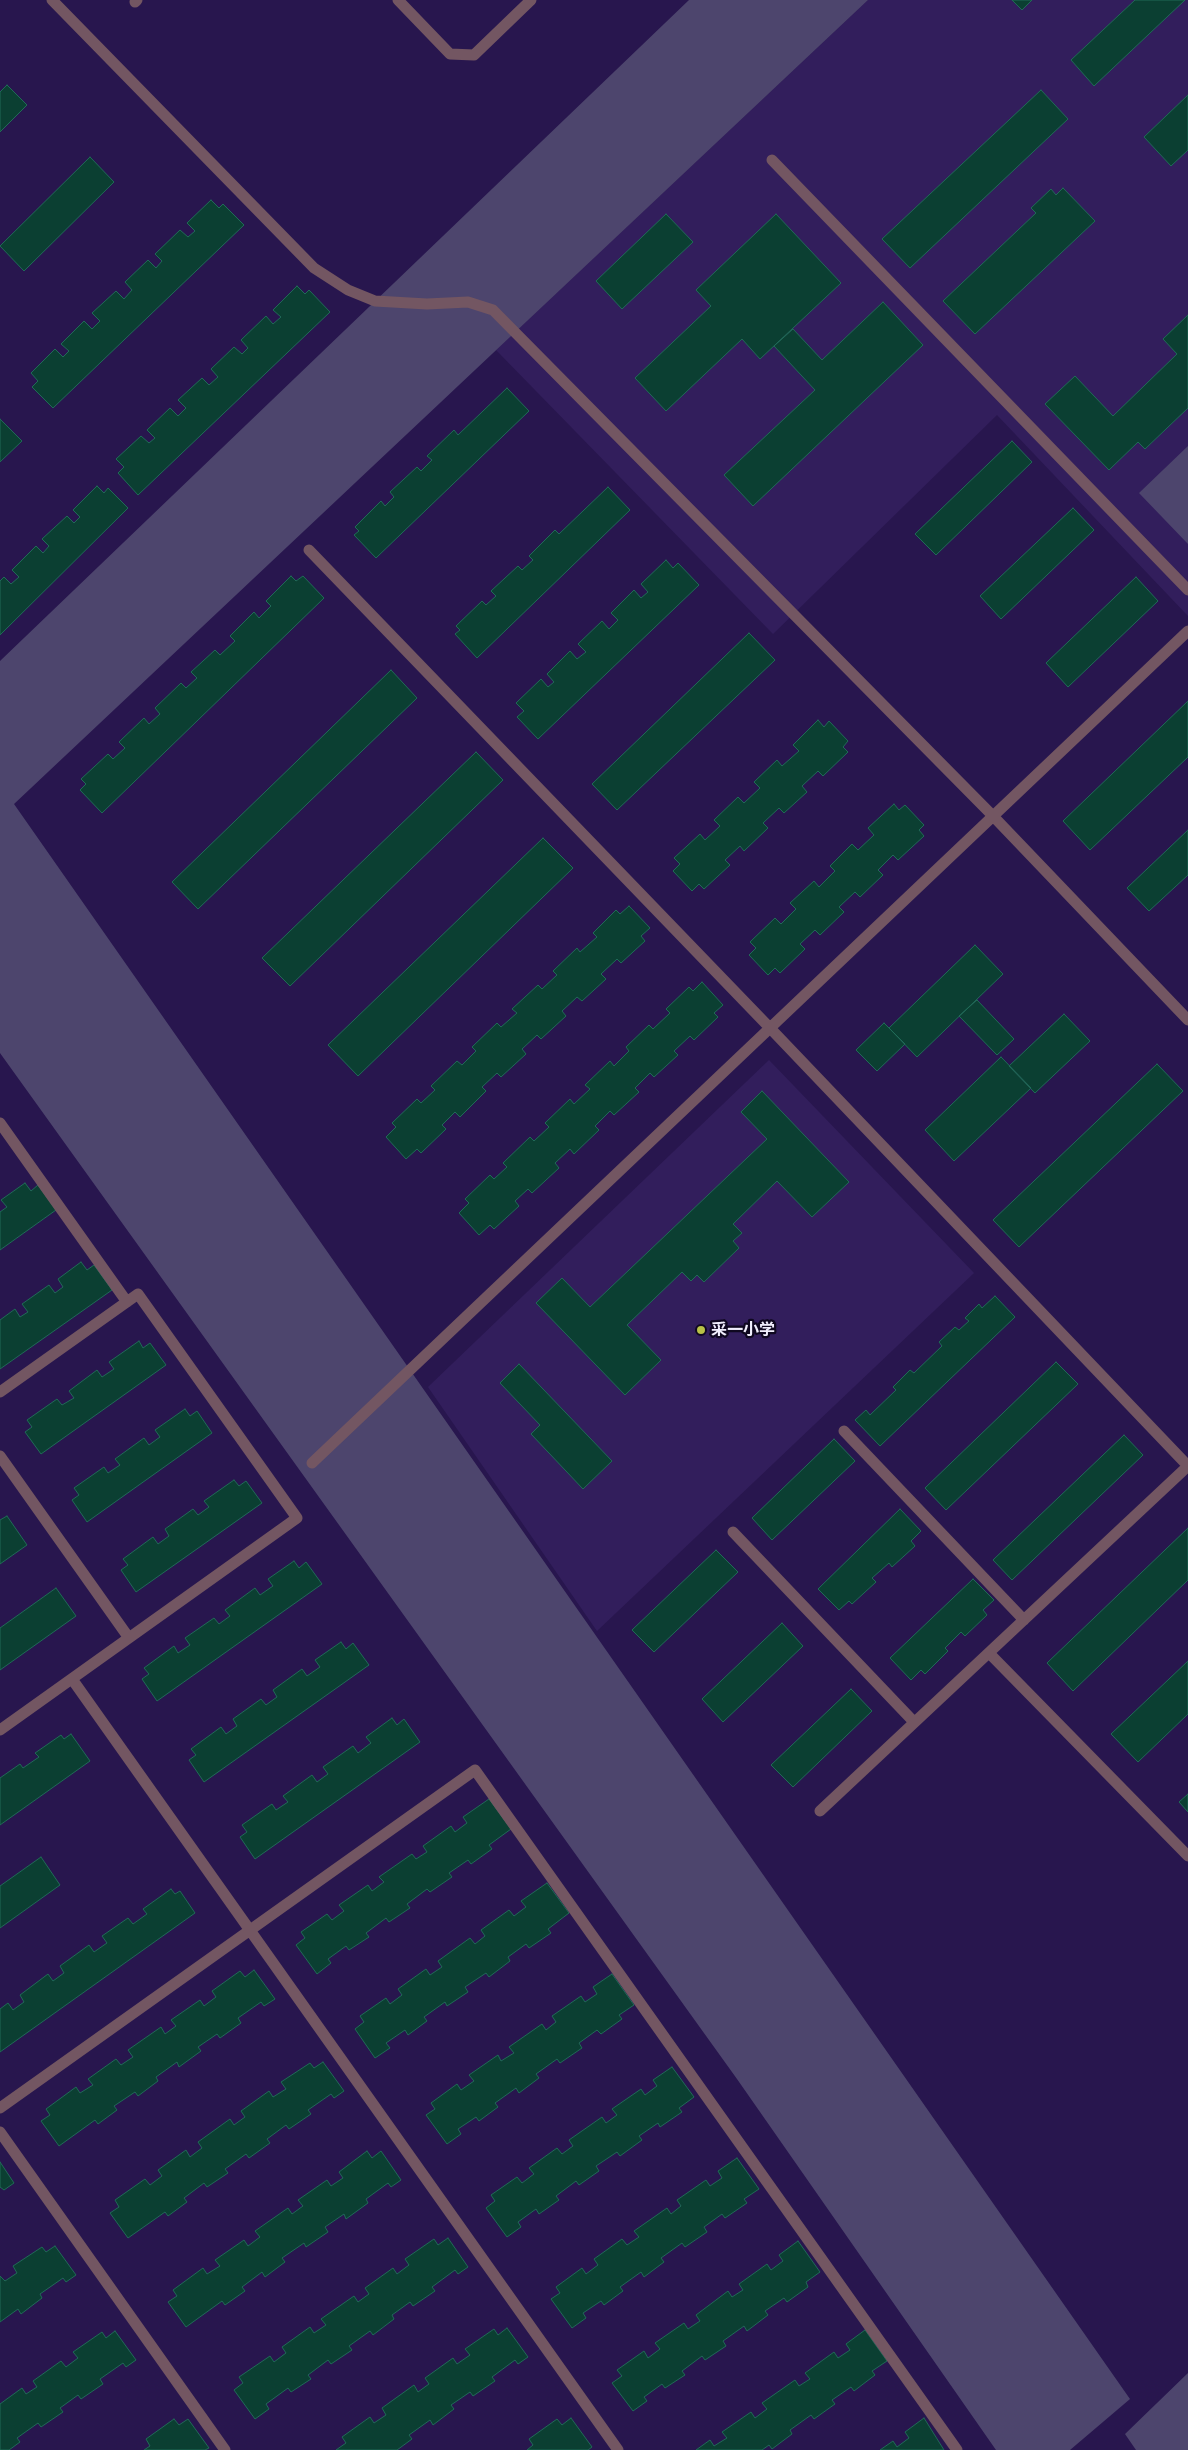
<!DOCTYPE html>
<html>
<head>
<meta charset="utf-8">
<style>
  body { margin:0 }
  canvas { display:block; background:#28164e }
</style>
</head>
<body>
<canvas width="1188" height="2450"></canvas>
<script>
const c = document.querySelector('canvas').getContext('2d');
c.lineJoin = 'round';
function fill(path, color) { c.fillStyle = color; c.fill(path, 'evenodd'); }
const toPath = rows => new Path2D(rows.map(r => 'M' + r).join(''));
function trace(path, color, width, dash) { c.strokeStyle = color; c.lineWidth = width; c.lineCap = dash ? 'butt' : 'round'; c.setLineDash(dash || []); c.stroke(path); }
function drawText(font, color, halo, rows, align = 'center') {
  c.font = font + ' "Golos Text","Noto Sans SC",sans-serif'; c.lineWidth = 4.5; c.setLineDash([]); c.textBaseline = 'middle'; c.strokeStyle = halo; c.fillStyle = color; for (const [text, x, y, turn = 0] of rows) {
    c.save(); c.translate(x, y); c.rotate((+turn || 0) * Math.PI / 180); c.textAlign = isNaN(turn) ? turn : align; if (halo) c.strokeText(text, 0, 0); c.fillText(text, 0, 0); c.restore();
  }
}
const built = toPath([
  [868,0,1188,0,1188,616,997,415,773,634,496,350],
  [769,1060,974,1273,597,1631,428,1387]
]);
const green = toPath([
  [689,0,868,0,14,804,1130,2399,1070,2450,996,2450,737,2079,0,1053,0,661],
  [1188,446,1188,544,1139,493],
  [1188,2373,1188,2450,1136,2450,1125,2434]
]);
const building = toPath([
  [1012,0,1032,0,1022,10,1012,0],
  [1135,0,1185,0,1094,86,1071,60,1135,0],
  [7,85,27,105,0,132,0,92,7,85],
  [1041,90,1068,119,910,268,882,239,1041,90],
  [1188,95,1188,150,1171,166,1144,137,1188,95],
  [90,157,114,182,24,271,0,246,90,157],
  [1063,188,1095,221,975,334,943,301,1036,213,1031,208,1051,189,1056,195,1063,188],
  [211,200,219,208,223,204,244,225,53,408,32,387,38,381,31,373,55,349,63,357,69,351,61,344,84,321,92,329,100,321,92,313,116,291,124,299,132,290,125,282,148,260,156,268,162,261,155,254,180,230,188,237,195,231,187,223,211,200],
  [666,214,693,242,622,309,596,281,666,214],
  [776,214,841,283,760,359,742,339,666,411,635,378,711,306,696,290,776,214],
  [297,286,305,294,309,290,330,312,138,495,118,473,124,467,116,459,141,436,149,443,155,438,147,430,170,408,178,416,186,408,178,400,202,378,209,385,218,377,211,369,234,347,242,354,248,348,241,340,266,316,273,324,281,317,273,310,297,286],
  [883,302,923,345,753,506,724,475,815,390,774,346,793,329,822,360,883,302],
  [1188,315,1188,408,1145,449,1138,442,1109,470,1045,404,1075,376,1113,416,1177,354,1163,339,1188,315],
  [507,388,529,411,376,558,354,535,359,531,355,527,381,501,385,506,394,497,390,492,417,467,421,471,432,460,427,456,454,430,458,435,507,388],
  [0,419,22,441,0,462,0,419],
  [1012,441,1032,462,936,555,915,534,1012,441],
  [97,486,104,493,108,488,128,508,0,635,0,581,4,577,11,584,19,577,12,570,36,546,43,553,49,546,42,539,67,516,74,523,80,517,73,510,97,486],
  [608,487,630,510,477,658,455,634,460,630,456,626,482,601,486,605,496,596,491,591,518,566,522,570,533,560,529,556,555,530,559,534,608,487],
  [1073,508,1094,530,1001,619,980,596,1073,508],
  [666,560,673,568,678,563,699,585,538,739,517,717,524,711,516,703,541,679,548,687,554,682,547,674,570,651,577,659,586,652,578,644,602,621,609,629,618,620,611,613,634,590,641,598,648,592,641,584,666,560],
  [291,576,296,581,303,576,324,598,102,813,80,790,86,784,81,779,108,754,113,759,125,748,119,742,144,718,149,724,160,714,155,708,181,683,186,688,197,678,191,672,215,650,220,655,235,641,230,636,254,612,259,618,271,606,266,601,291,576],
  [1136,577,1158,601,1068,687,1046,663,1136,577],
  [749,633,775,660,617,810,592,784,749,633],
  [391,670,417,698,198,909,172,882,391,670],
  [1188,701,1188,757,1090,850,1063,821,1188,701],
  [818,720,824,727,829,721,848,741,843,747,848,752,823,776,818,771,802,786,807,792,784,813,779,808,763,823,768,828,744,851,740,846,725,860,730,865,704,889,699,884,692,891,673,871,680,864,674,858,700,834,705,840,720,826,714,820,738,797,744,803,760,788,754,782,777,760,782,766,799,751,793,745,818,720],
  [476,752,503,780,290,986,262,958,476,752],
  [894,804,899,810,905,805,924,825,919,830,924,836,898,860,893,855,878,870,883,875,860,897,855,892,839,907,844,912,820,935,815,930,800,944,805,949,780,973,775,968,768,975,749,955,756,948,750,942,775,918,781,924,796,909,790,903,814,881,819,887,835,871,830,866,852,844,858,850,874,835,868,828,894,804],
  [1188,830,1188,875,1149,911,1127,888,1188,830],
  [543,838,573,868,358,1076,328,1045,543,838],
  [629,906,650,928,641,936,645,941,621,963,617,959,601,974,606,979,582,1001,577,997,562,1011,566,1016,541,1039,537,1035,522,1049,526,1054,501,1077,497,1073,482,1087,486,1091,460,1117,455,1112,442,1125,446,1129,421,1153,417,1149,406,1159,386,1137,396,1127,392,1123,417,1099,421,1103,435,1090,431,1086,457,1061,462,1065,476,1051,472,1047,497,1023,501,1027,517,1013,512,1009,538,985,542,989,557,975,553,971,577,948,580,952,597,937,593,933,616,910,620,914,629,906],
  [975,945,1003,974,917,1057,889,1028,975,945],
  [702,982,723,1005,714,1013,718,1017,694,1040,690,1036,674,1051,678,1055,654,1077,650,1073,635,1088,639,1092,614,1115,610,1111,595,1126,599,1130,574,1154,570,1149,555,1163,559,1168,532,1193,528,1189,515,1201,519,1206,494,1229,490,1225,479,1235,459,1213,469,1203,465,1199,490,1175,494,1179,507,1167,503,1163,530,1137,534,1141,549,1127,545,1123,570,1099,574,1104,590,1089,585,1085,610,1061,614,1066,629,1051,626,1047,649,1025,653,1029,670,1013,666,1009,689,987,693,991,702,982],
  [977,1000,1014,1039,997,1055,959,1016,977,1000],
  [1064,1014,1090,1041,1035,1093,1009,1066,1064,1014],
  [884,1023,905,1044,877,1071,856,1050,884,1023],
  [1001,1057,1031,1088,954,1161,925,1130,1001,1057],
  [1157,1064,1183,1091,1019,1247,993,1220,1157,1064],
  [762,1091,849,1182,812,1217,777,1181,733,1224,742,1233,733,1241,739,1248,704,1282,697,1275,691,1281,682,1272,627,1325,661,1360,625,1395,536,1303,562,1278,590,1307,767,1139,741,1112,762,1091],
  [25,1183,31,1191,38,1185,56,1210,0,1250,0,1212,7,1207,1,1200,25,1183],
  [81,1262,87,1270,94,1265,112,1290,0,1369,0,1320,15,1309,20,1317,28,1312,22,1304,49,1285,55,1293,63,1287,58,1279,81,1262],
  [995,1296,1015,1317,880,1446,855,1420,866,1410,870,1415,896,1390,893,1387,910,1370,914,1373,942,1346,939,1342,955,1327,959,1330,969,1321,965,1318,979,1304,982,1308,995,1296],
  [139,1341,143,1348,150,1343,166,1365,41,1454,25,1432,32,1427,27,1420,57,1399,62,1405,74,1398,69,1391,97,1370,102,1377,114,1369,109,1362,139,1341],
  [1056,1362,1078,1384,946,1510,925,1488,1056,1362],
  [519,1364,612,1461,583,1489,531,1434,540,1425,500,1383,519,1364],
  [185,1409,190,1416,197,1411,212,1433,87,1522,72,1500,79,1495,74,1488,104,1467,108,1473,120,1465,115,1459,144,1438,149,1445,160,1437,155,1430,185,1409],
  [1124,1435,1143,1455,1012,1580,993,1560,1124,1435],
  [834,1439,855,1461,772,1540,752,1518,834,1439],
  [234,1480,239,1486,246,1481,262,1503,136,1592,121,1570,128,1565,123,1559,153,1537,158,1544,169,1536,165,1529,193,1509,198,1515,209,1507,204,1501,234,1480],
  [900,1509,921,1531,911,1541,915,1546,892,1567,889,1563,872,1578,876,1582,852,1604,849,1601,839,1610,818,1589,900,1509],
  [7,1516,27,1545,0,1564,0,1520,7,1516],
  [1188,1528,1188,1580,1073,1691,1047,1663,1188,1528],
  [716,1550,738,1572,654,1652,632,1630,716,1550],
  [294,1561,299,1568,306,1562,322,1584,157,1701,142,1679,149,1674,144,1668,174,1646,178,1653,190,1645,185,1638,214,1618,219,1624,230,1616,225,1610,255,1588,260,1595,273,1586,268,1579,294,1561],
  [973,1579,994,1600,983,1610,987,1615,965,1636,961,1632,945,1648,948,1651,925,1674,921,1670,911,1680,890,1658,973,1579],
  [56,1588,76,1616,0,1670,0,1628,56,1588],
  [782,1623,803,1646,723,1722,702,1699,782,1623],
  [341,1642,346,1649,353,1643,369,1665,204,1782,189,1760,196,1755,191,1749,221,1727,226,1734,237,1726,233,1719,261,1699,266,1705,277,1697,273,1690,302,1669,307,1676,320,1667,315,1660,341,1642],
  [1188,1661,1188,1714,1138,1762,1111,1734,1188,1661],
  [851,1689,872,1711,793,1787,771,1765,851,1689],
  [392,1718,397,1725,404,1719,420,1742,255,1859,240,1837,247,1832,242,1825,272,1804,276,1810,288,1802,283,1796,312,1775,317,1782,328,1774,323,1767,353,1746,358,1753,371,1743,366,1737,392,1718],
  [71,1734,90,1761,0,1825,0,1778,20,1764,23,1768,39,1757,35,1753,61,1735,64,1739,71,1734],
  [1188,1794,1188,1812,1179,1802,1188,1794],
  [489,1799,511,1829,489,1845,492,1849,471,1864,468,1860,449,1873,452,1877,430,1892,427,1889,407,1904,410,1908,389,1922,386,1918,366,1933,369,1937,349,1950,346,1946,328,1959,331,1963,317,1974,296,1945,305,1938,301,1932,327,1914,332,1920,344,1911,339,1905,368,1885,372,1891,384,1882,379,1877,412,1854,416,1859,427,1852,423,1846,451,1826,455,1832,467,1823,463,1817,489,1799],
  [41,1857,60,1885,0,1928,0,1886,41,1857],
  [547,1883,569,1913,548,1929,551,1933,529,1948,526,1944,508,1957,510,1961,489,1977,486,1973,465,1987,468,1992,447,2006,445,2002,424,2017,427,2021,408,2035,405,2030,386,2043,390,2048,375,2058,355,2029,364,2022,360,2016,386,1998,390,2004,402,1995,398,1989,426,1969,430,1975,442,1967,438,1961,470,1938,475,1944,485,1936,481,1930,509,1910,514,1916,526,1907,521,1901,547,1883],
  [171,1889,175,1894,180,1891,195,1913,0,2052,0,2009,8,2003,13,2010,24,2002,20,1995,48,1974,53,1981,64,1973,60,1966,89,1945,94,1952,107,1943,102,1936,128,1918,133,1924,147,1914,143,1909,171,1889],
  [254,1970,275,1999,264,2006,261,2002,238,2018,241,2023,220,2038,217,2034,198,2047,201,2051,179,2067,177,2062,156,2077,158,2081,138,2096,135,2092,114,2106,117,2110,98,2124,95,2120,59,2146,41,2121,50,2115,46,2109,76,2087,80,2093,93,2085,88,2079,116,2059,121,2065,133,2057,128,2050,161,2027,165,2034,176,2026,171,2020,200,2000,204,2006,216,1997,212,1991,240,1971,245,1977,254,1970],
  [612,1974,634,2005,619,2015,622,2019,601,2034,597,2030,579,2043,582,2048,560,2063,557,2059,536,2074,539,2078,519,2093,516,2088,495,2103,498,2107,479,2121,476,2117,458,2129,461,2134,447,2144,426,2115,435,2109,431,2103,457,2084,461,2090,474,2081,469,2075,498,2055,501,2061,514,2053,509,2047,542,2024,546,2030,556,2022,552,2016,581,1996,585,2002,597,1994,593,1987,612,1974],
  [323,2062,344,2091,334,2098,331,2094,308,2110,311,2114,289,2129,286,2125,267,2139,270,2143,249,2158,246,2154,225,2169,228,2173,207,2187,204,2183,184,2198,187,2202,168,2216,165,2212,128,2238,110,2213,119,2207,115,2200,145,2179,150,2185,162,2176,158,2170,186,2150,190,2157,202,2148,198,2142,230,2119,234,2125,245,2117,241,2111,269,2091,273,2097,286,2089,281,2082,310,2063,314,2068,323,2062],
  [672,2067,694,2097,679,2108,682,2112,660,2127,658,2123,639,2136,642,2140,620,2156,617,2152,596,2166,599,2171,579,2185,576,2181,556,2196,559,2200,539,2214,536,2209,518,2222,521,2227,507,2237,486,2208,495,2201,491,2195,517,2177,522,2183,534,2174,529,2168,557,2148,562,2154,573,2146,569,2140,602,2117,606,2123,617,2115,612,2109,641,2089,645,2095,657,2086,653,2080,672,2067],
  [367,2151,372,2158,381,2151,401,2180,391,2187,388,2183,366,2199,368,2203,346,2219,344,2214,325,2227,328,2232,306,2247,304,2243,282,2258,285,2262,265,2277,262,2272,242,2287,245,2291,225,2305,222,2301,186,2327,168,2302,177,2296,173,2290,203,2268,207,2274,220,2266,215,2260,244,2240,248,2246,260,2237,255,2231,288,2208,292,2214,303,2206,298,2200,327,2180,331,2186,343,2178,339,2172,367,2151],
  [737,2158,759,2189,744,2199,747,2203,725,2218,722,2214,704,2227,707,2232,685,2247,682,2243,661,2258,664,2262,644,2277,641,2272,620,2287,623,2291,604,2305,601,2301,583,2313,586,2318,572,2328,551,2299,560,2293,556,2287,582,2268,586,2274,598,2265,594,2259,622,2239,627,2245,639,2237,634,2231,667,2208,671,2214,681,2206,677,2200,706,2180,710,2186,722,2178,718,2171,737,2158],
  [0,2162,14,2183,4,2190,0,2187,0,2162],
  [448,2238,468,2267,458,2274,455,2270,432,2287,435,2291,413,2306,410,2302,392,2315,394,2319,373,2335,370,2331,349,2346,352,2350,331,2364,328,2360,308,2375,311,2379,291,2392,288,2388,266,2404,269,2409,255,2419,234,2390,243,2383,239,2377,270,2356,274,2362,286,2353,282,2347,310,2327,314,2333,326,2325,321,2319,354,2296,358,2302,369,2294,365,2288,393,2268,397,2274,409,2265,405,2259,434,2239,438,2245,448,2238],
  [798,2241,820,2272,806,2282,808,2287,787,2302,784,2298,765,2311,768,2315,747,2331,744,2326,723,2341,726,2346,705,2360,702,2356,682,2371,685,2375,665,2388,662,2384,644,2397,647,2401,633,2411,612,2383,622,2376,617,2370,644,2351,648,2358,660,2349,655,2343,684,2323,688,2329,700,2321,696,2315,728,2291,732,2297,743,2290,739,2284,767,2264,771,2270,783,2261,779,2255,798,2241],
  [55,2246,76,2275,66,2282,63,2278,40,2294,42,2298,21,2314,18,2309,0,2322,0,2276,5,2281,17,2273,13,2266,42,2247,46,2252,55,2246],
  [507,2328,528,2357,518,2364,515,2360,492,2377,495,2381,473,2396,470,2392,451,2405,454,2409,433,2425,430,2420,409,2435,412,2439,397,2450,336,2450,346,2443,342,2437,370,2417,374,2423,386,2415,382,2408,414,2385,418,2392,429,2384,425,2378,453,2358,457,2364,470,2355,465,2349,494,2329,498,2335,507,2328],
  [865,2330,887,2361,872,2371,875,2375,854,2391,851,2387,832,2400,835,2404,814,2419,811,2415,790,2430,792,2434,772,2449,769,2445,762,2450,696,2450,710,2440,714,2446,727,2438,722,2432,751,2412,755,2418,767,2409,762,2403,795,2380,799,2386,810,2379,805,2373,834,2352,838,2358,850,2350,846,2344,865,2330],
  [115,2331,136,2360,126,2367,123,2363,100,2379,103,2384,81,2399,78,2395,60,2408,63,2412,41,2427,38,2423,17,2438,20,2442,9,2450,0,2450,0,2404,22,2388,26,2394,37,2387,33,2381,61,2361,66,2367,78,2358,73,2352,102,2332,106,2338,115,2331],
  [571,2418,592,2447,588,2450,527,2450,533,2445,529,2439,557,2419,562,2425,571,2418],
  [924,2418,944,2450,880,2450,893,2441,897,2447,909,2438,905,2432,924,2418],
  [174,2419,179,2425,188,2419,209,2448,205,2450,144,2450,150,2446,146,2439,174,2419]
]);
const service = toPath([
  [52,0,314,268,348,290,375,301,427,304,468,302,493,310,993,816,1188,1020],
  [398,0,450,54,474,55,531,0],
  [135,2,137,0],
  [772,160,1188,590],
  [309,550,770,1028,1188,1466,820,1811],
  [0,1123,127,1302],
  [0,1392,138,1294,297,1518,0,1730],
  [844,1431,1024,1620],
  [0,1456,129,1638],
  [312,1463,1188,631],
  [733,1532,914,1722],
  [989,1653,1188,1856],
  [72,1679,618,2450],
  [0,2108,475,1770,957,2450],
  [0,2132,225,2450]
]);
const markers = [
  [701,1330,5,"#b8c147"]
];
const poiNames = [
  ["采一小学",711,1330]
];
fill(built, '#321e5c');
fill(green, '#4d456d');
fill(building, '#0b3f32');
trace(building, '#206a57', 1);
trace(service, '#735662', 11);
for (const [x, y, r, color] of markers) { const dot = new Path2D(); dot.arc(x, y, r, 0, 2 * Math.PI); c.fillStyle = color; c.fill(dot); trace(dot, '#0f0820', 2); }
drawText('bold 16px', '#f0eefc', '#0f0820', poiNames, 'left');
</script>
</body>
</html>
